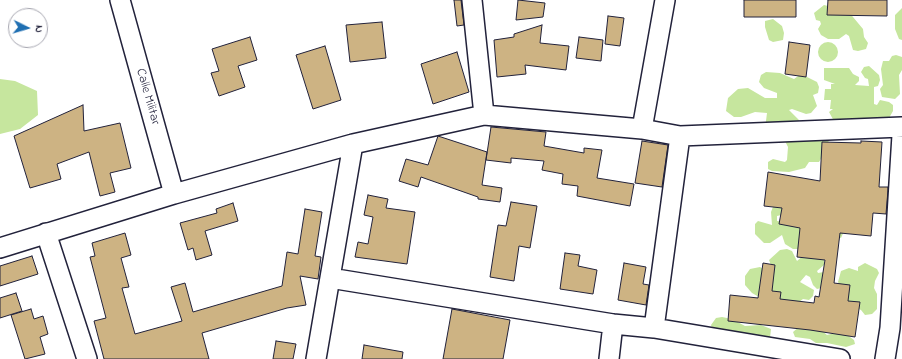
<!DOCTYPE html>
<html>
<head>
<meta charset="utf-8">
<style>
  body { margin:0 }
  #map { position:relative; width:902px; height:359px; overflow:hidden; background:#fff; font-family:"Indie Flower",sans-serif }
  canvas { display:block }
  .north { position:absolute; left:8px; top:8px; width:40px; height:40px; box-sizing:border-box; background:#fff; border:1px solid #a7a7b1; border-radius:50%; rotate:95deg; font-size:11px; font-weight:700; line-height:16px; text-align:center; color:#22223b }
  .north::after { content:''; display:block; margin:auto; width:14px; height:18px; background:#1f6fb2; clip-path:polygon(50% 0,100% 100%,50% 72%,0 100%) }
</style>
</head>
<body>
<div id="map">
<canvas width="902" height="359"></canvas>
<div class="north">N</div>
</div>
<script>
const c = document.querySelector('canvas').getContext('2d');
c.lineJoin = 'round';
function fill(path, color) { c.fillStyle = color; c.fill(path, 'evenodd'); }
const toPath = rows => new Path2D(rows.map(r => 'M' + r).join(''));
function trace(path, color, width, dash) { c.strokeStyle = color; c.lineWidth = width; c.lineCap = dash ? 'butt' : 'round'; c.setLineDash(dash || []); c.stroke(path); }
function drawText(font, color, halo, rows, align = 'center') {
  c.font = font + ' "Indie Flower",sans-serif'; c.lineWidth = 3; c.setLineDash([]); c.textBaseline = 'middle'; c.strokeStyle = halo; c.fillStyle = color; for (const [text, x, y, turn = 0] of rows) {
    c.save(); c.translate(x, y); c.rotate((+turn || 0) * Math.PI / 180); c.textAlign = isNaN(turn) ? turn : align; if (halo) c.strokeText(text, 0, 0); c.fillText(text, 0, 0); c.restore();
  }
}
const green = toPath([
  [824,5,848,11,863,29,864,37,868,43,866,49,858,51,853,50,849,36,846,34,839,39,828,39,821,35,818,29,821,24,820,21,816,20,814,13],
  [902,8,902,40,899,39,895,29,895,15],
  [773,19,782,26,784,33,783,40,773,42,769,40,765,27,765,21],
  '818 52a10 10 0 1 1 20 0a10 10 0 1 1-20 0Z',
  [896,55,902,57,902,70,899,75,900,94,895,99,882,97,880,89,883,85,881,69,883,61,889,61,892,56],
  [869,66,879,75,880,80,878,86,874,87,874,104,877,105,880,100,889,102,893,105,893,111,889,118,885,122,878,118,874,122,861,121,852,118,847,122,835,123,829,112,833,109,830,109,831,100,824,100,825,89,831,89,831,84,835,84,824,80,824,68,849,68,853,74,859,77,859,81,855,85,869,86,868,79,865,78,861,72,864,67],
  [766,72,780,73,794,79,801,74,817,82,819,87,818,93,813,95,817,106,811,113,806,114,792,109,789,110,799,120,800,133,829,137,828,147,819,162,809,162,805,168,789,172,772,171,768,169,768,162,773,159,785,162,787,160,788,147,785,141,765,129,767,113,755,112,741,117,734,117,726,111,728,98,738,89,748,88,765,98,777,98,777,93,764,88,759,82,761,75],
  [0,79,15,81,37,91,38,115,20,129,0,134],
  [774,204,785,207,786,214,777,216,777,221,846,227,841,238,834,236,803,249,793,249,785,244,782,235,770,243,764,243,755,234,755,224,758,221,772,225,771,212],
  [787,249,792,251,797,261,804,255,824,258,824,265,817,271,818,273,824,272,830,286,817,289,813,285,810,277,806,275,800,282,814,290,813,296,809,300,803,299,795,305,759,297,752,293,745,285,745,276,750,269,760,267,767,271,772,268,769,260,780,250],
  [865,263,877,269,879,273,875,281,874,288,877,294,877,309,872,314,865,315,861,310,848,304,838,282,841,271,849,268,858,271,858,267],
  [722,317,732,319,745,326,761,325,771,329,770,338,713,331,711,325,716,318],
  [800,326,821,330,827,335,835,333,846,334,854,340,855,344,846,347,827,343,816,343,810,339,795,337,793,332]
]);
const building = toPath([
  [454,0,461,0,464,25,457,26,454,0],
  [518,0,545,3,543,17,516,20,518,0],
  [744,0,796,0,796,17,744,17,744,0],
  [828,0,887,0,887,16,827,15,828,0],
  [608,16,624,18,620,46,605,44,608,16],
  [382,22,386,58,350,62,346,25,382,22],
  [542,25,540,43,569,46,566,70,525,65,526,74,497,77,494,40,514,37,514,34,542,25],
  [250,37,257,60,238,66,245,87,219,96,211,73,219,71,212,49,250,37],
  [579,37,603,40,601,61,576,58,579,37],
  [789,42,810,45,806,77,785,74,789,42],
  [325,46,341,100,313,109,296,55,325,46],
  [457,52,469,92,433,104,421,64,457,52],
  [83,105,84,131,120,123,131,168,110,173,115,192,100,196,89,152,57,164,61,179,30,188,14,136,83,105],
  [491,127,546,132,544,146,584,153,584,148,602,150,597,178,634,184,630,206,577,196,578,186,562,184,563,174,542,170,544,161,511,158,511,163,486,160,491,127],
  [438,136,487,152,482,185,502,188,500,202,478,199,478,197,421,177,418,187,399,181,406,159,428,165,438,136],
  [642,141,668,145,662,187,635,183,642,141],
  [861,141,882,142,879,187,888,187,888,190,886,214,873,213,871,236,840,233,834,283,850,285,848,301,860,302,855,337,810,330,728,321,730,295,758,298,763,263,775,265,772,291,781,292,780,299,814,303,815,296,819,297,825,260,797,257,800,228,779,224,782,208,764,206,768,172,820,181,822,142,861,143,861,141],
  [368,195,388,199,386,208,415,212,407,264,355,257,358,242,368,244,373,217,364,215,368,195],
  [511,202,537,206,530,248,519,246,514,281,490,277,498,225,506,226,511,202],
  [233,203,238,221,205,231,212,255,196,260,193,248,188,250,180,223,217,213,216,209,233,203],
  [305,209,322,212,315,256,321,257,318,279,300,276,306,305,287,308,202,333,209,359,104,359,94,321,106,318,90,257,95,256,92,243,125,233,131,255,121,258,129,287,122,288,135,334,182,321,171,287,185,283,193,312,282,286,287,252,298,254,305,209],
  [565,253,580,255,578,266,597,270,593,294,560,289,565,253],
  [32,256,38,274,0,286,0,266,32,256],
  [624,263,646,267,643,284,649,285,646,305,618,300,624,263],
  [16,293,22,311,0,318,0,298,16,293],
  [31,309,34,319,43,316,48,334,40,337,45,354,25,359,11,315,31,309],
  [452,309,510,320,503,359,443,359,452,309],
  [276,341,296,344,293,359,273,359,276,341],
  [364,345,403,352,402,359,362,359,364,345]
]);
const street = toPath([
  [120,0,174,194],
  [472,0,484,115],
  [642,129,665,0],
  [46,233,87,359],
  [0,248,174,194,353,144,484,115,642,129,680,136,902,127],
  [330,278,613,324,654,328,840,359],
  [654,328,680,136],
  [316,359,353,144],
  [609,359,613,324],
  [885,359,890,328,902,135]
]);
const streetNames = [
  ["Calle Militar",147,97,74]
];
fill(green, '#c6e69e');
fill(building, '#cdb383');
trace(building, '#22223b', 1);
trace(street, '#22223b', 22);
trace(street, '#fff', 19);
drawText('13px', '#22223b', '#fff', streetNames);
</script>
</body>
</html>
